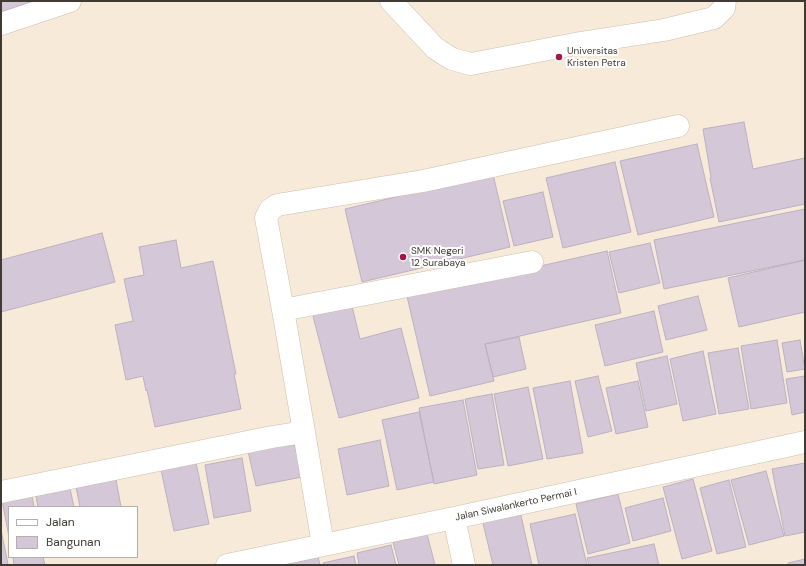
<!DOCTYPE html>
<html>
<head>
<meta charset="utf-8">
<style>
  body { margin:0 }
  #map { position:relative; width:806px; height:566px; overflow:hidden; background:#f7ead9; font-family:"DM Sans",sans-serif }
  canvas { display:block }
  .frame { position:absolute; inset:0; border:2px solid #3f3a33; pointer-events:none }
  .legend { position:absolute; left:8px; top:506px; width:130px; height:52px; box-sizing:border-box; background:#fff; border:1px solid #b2b0ad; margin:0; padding:5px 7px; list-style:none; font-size:12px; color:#3f3a33 }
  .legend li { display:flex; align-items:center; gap:8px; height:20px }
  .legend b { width:20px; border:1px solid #b2b0ad }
</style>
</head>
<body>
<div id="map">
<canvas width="806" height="566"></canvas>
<div class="frame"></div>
<ul class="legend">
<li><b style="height:5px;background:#fff"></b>Jalan</li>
<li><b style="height:11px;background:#d4c7d8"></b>Bangunan</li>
</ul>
</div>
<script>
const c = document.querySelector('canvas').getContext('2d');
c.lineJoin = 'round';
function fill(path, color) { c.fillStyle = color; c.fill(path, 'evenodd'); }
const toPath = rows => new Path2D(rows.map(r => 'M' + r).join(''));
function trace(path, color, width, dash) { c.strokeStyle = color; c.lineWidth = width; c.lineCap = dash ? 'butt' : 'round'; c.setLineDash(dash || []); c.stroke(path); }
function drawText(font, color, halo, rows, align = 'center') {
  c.font = font + ' "DM Sans",sans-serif'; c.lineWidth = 4; c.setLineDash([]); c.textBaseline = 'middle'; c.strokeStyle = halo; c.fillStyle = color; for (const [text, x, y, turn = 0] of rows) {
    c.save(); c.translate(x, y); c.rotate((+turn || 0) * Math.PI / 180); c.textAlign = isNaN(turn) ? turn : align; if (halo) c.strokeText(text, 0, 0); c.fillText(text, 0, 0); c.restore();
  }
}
const building = toPath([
  [1,1,34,1,1,12,1,1],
  [744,122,753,169,805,158,805,204,719,222,710,178,711,177,703,129,744,122],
  [697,144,714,217,638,235,620,161,697,144],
  [615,162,631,232,563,248,546,178,615,162],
  [493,174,510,247,362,282,345,209,493,174],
  [543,192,553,237,514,246,503,201,543,192],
  [805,209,805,260,664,289,654,240,805,209],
  [102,233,115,282,1,312,1,260,102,233],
  [176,240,181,268,213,261,236,374,234,374,241,409,155,427,147,390,146,391,143,376,126,380,115,325,133,321,124,279,144,275,139,247,176,240],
  [650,243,660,283,619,293,609,252,650,243],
  [607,251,621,313,485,344,494,381,430,396,407,296,607,251],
  [805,260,805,312,739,327,728,278,805,260],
  [698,296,707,330,666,340,658,306,698,296],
  [350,298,360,339,401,328,419,398,339,418,311,308,350,298],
  [654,311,663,352,605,366,595,325,654,311],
  [519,337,526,369,493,377,485,344,519,337],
  [777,340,787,403,751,409,741,346,777,340],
  [800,340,805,369,787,372,782,343,800,340],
  [738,348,749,409,719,414,708,353,738,348],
  [703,351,716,414,683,421,670,359,703,351],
  [667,356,677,404,646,411,636,363,667,356],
  [598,376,612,431,588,437,575,381,598,376],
  [805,376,805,412,792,415,786,379,805,376],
  [570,381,583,453,547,459,533,388,570,381],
  [638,381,648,427,616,434,606,388,638,381],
  [528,387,543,459,508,466,494,394,528,387],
  [492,394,504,465,478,469,465,399,492,394],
  [463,400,477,475,434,484,419,408,463,400],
  [419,412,434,482,397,490,382,420,419,412],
  [293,437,302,477,256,486,247,447,293,437],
  [380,440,389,486,347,495,338,449,380,440],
  [195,458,209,524,174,531,160,465,195,458],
  [242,458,251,511,214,518,205,465,242,458],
  [805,463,805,532,785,536,772,469,805,463],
  [766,471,784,536,749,545,731,480,766,471],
  [115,474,121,507,80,507,75,482,115,474],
  [693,479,712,551,682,559,663,487,693,479],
  [729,480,746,547,717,554,700,488,729,480],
  [69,484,74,507,38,507,35,491,69,484],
  [31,489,34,507,9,507,9,537,1,495,31,489],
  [618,494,630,543,588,554,576,504,618,494],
  [663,498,671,531,633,541,625,508,663,498],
  [520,511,532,565,493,565,482,519,520,511],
  [575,514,587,565,539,565,530,524,575,514],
  [1,530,8,564,4,565,1,565,1,530],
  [427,534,435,565,399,565,393,542,427,534],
  [654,544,659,565,589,565,587,558,654,544],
  [391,545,396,565,359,565,357,553,391,545],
  [354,556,356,565,324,565,323,563,354,556],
  [13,557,43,557,45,565,14,565,13,557],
  [318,557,320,565,284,565,318,557],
  [805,559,805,565,789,565,788,563,805,559]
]);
const minor = toPath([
  [391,1,435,48,452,59,471,64,580,43,664,30,714,18,724,8,725,1],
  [1,24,70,1],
  [283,310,532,262],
  [304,432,323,545],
  [1,492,272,437,304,432,283,310,266,218,270,210,277,205,423,181,678,126],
  [454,518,464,565],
  [227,565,454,518,805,442]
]);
const markers = [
  [559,57,4,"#a81245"],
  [403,257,4,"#a81245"]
];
const poiNames = [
  ["Universitas",567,51],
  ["Kristen Petra",567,63],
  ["SMK Negeri",411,251],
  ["12 Surabaya",411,263]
];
const streetNames = [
  ["Jalan Siwalankerto Permai I",516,505,-12]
];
fill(building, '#d4c7d8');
trace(building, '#bdb0c1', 1);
trace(minor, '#cbbfae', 23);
trace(minor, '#fff', 22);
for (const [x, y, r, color] of markers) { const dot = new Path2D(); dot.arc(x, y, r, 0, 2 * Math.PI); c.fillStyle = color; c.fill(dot); trace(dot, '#fff', 1.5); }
drawText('10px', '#3f3a33', '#fff', poiNames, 'left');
drawText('10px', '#3f3a33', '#fff', streetNames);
</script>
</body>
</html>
